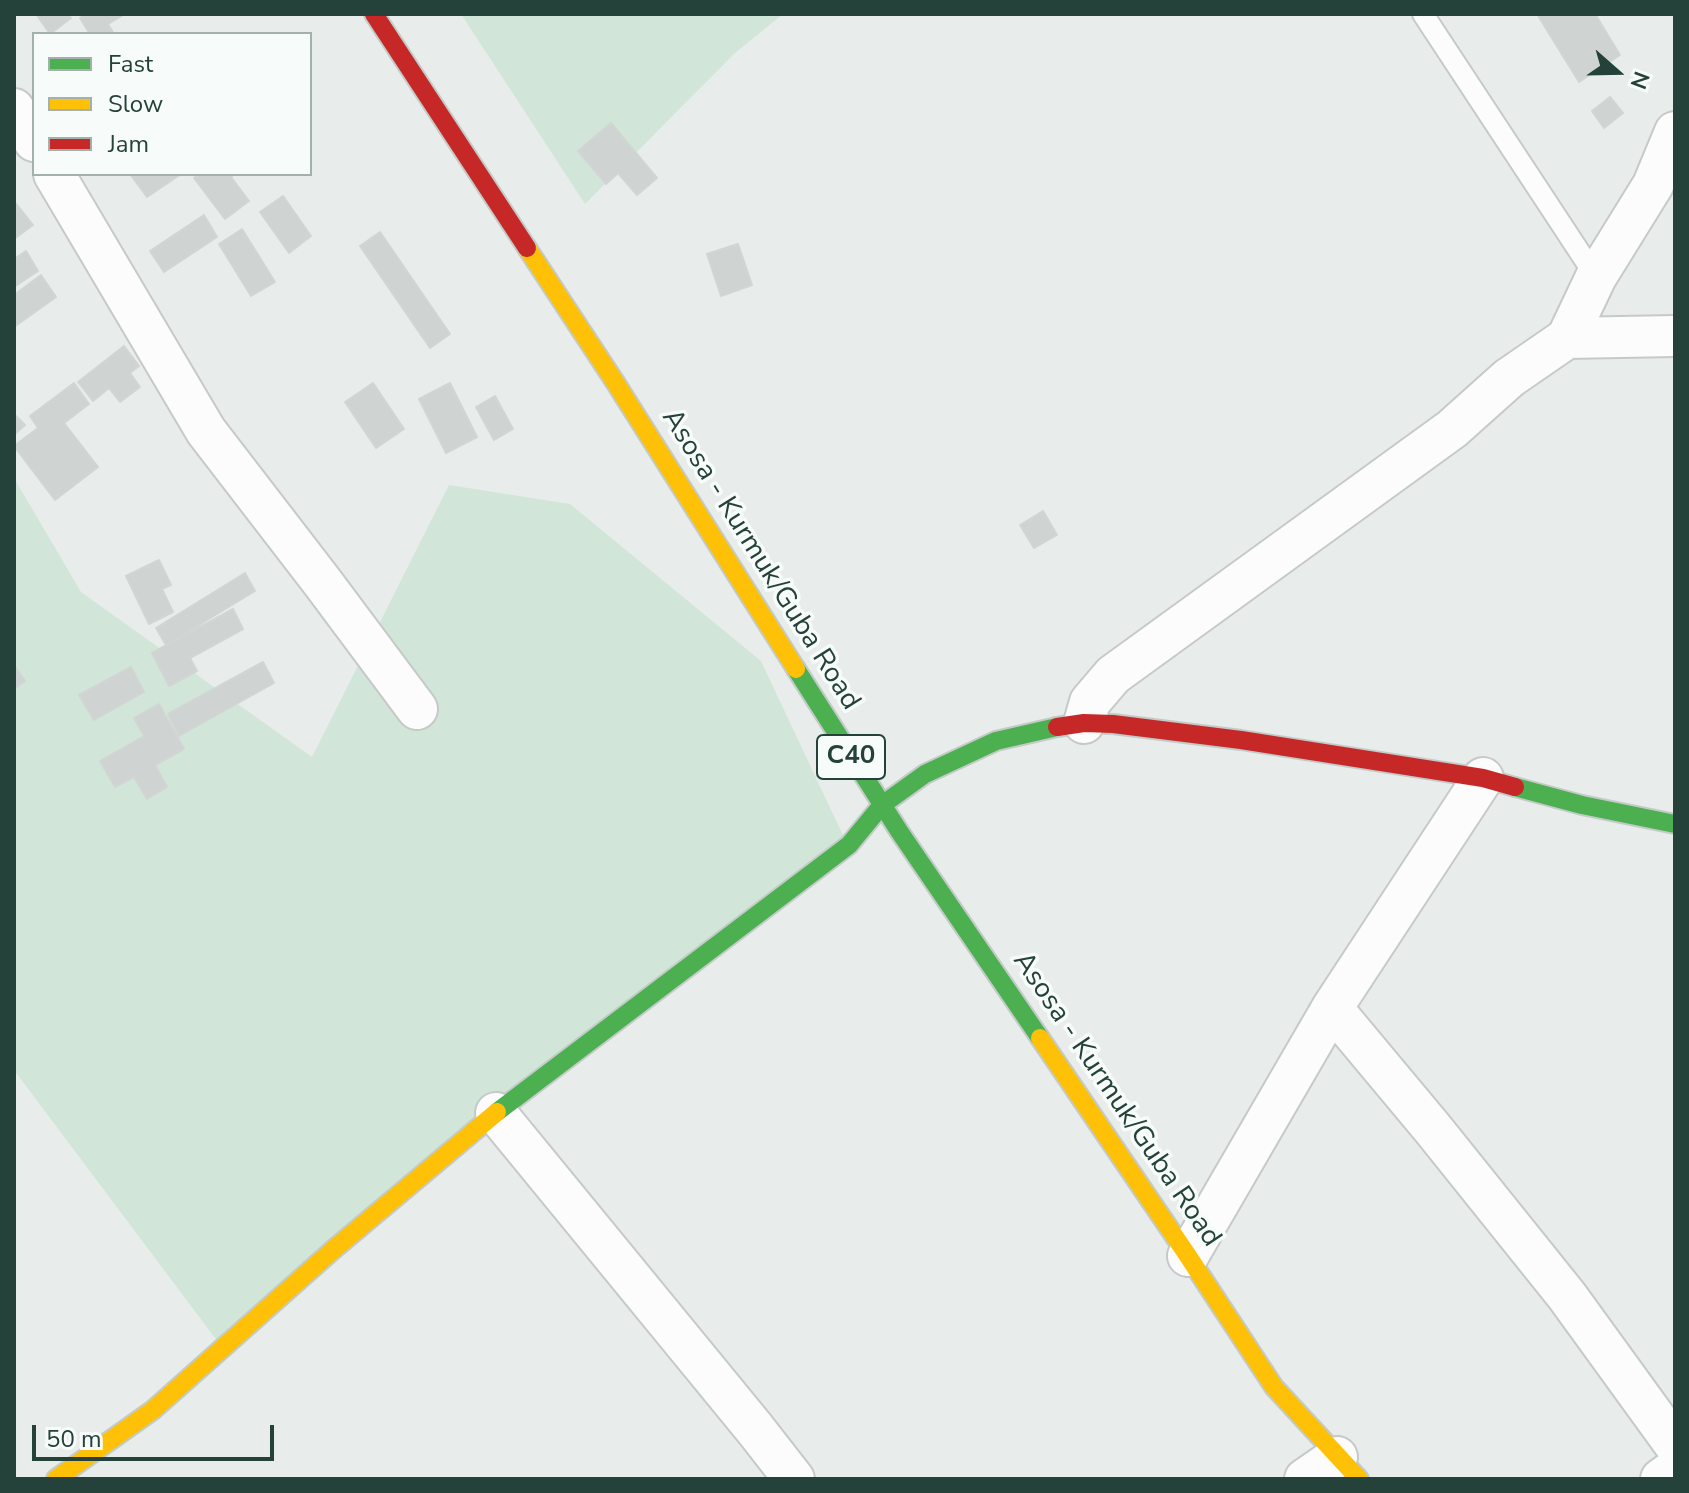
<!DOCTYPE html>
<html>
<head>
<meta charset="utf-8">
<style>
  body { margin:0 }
  #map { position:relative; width:1689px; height:1493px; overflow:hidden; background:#e8edeb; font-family:"Nunito Sans",sans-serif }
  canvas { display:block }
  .frame { position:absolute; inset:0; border:16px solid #24423a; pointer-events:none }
  .legend { position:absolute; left:32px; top:32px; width:280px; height:144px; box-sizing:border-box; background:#f7fbf9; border:2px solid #a3b1ad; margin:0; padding:10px 14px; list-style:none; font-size:24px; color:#24423a }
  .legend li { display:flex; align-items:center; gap:16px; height:40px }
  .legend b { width:40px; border:2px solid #a3b1ad }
  .north { position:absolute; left:1577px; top:32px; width:80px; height:80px; -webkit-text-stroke:6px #f7fbf9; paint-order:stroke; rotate:110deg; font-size:22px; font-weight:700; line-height:32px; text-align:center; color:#24423a }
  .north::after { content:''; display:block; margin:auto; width:28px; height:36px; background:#24423a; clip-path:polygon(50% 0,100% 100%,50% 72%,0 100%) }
  .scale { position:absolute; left:32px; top:1425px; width:242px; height:36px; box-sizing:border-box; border:4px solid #24423a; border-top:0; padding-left:10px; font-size:24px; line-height:28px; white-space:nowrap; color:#24423a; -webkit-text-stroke:6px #f7fbf9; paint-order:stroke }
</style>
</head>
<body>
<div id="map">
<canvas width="1689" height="1493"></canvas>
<div class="frame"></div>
<ul class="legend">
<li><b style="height:10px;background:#4caf50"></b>Fast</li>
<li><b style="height:10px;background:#ffc107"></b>Slow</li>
<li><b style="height:10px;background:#c62828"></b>Jam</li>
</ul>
<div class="north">N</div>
<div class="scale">50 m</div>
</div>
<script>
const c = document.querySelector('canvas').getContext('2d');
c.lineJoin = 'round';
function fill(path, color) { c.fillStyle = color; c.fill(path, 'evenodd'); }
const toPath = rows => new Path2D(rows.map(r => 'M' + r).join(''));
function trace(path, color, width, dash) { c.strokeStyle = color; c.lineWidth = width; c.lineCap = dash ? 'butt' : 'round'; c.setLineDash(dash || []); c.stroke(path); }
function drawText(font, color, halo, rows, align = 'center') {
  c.font = font + ' "Nunito Sans",sans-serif'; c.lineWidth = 7; c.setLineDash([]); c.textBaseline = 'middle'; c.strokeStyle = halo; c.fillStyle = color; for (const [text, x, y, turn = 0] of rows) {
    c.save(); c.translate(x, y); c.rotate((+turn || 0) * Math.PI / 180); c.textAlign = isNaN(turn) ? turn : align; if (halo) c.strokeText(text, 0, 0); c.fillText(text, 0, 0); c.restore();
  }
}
const green = toPath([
  [461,14,783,14,735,53,585,204],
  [14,478,81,592,312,757,449,485,570,504,761,661,849,848,218,1342,14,1070]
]);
const building = toPath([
  [36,14,68,14,71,18,50,34,36,14],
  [86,14,125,14,108,24,114,34,90,34,80,18,86,14],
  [1537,14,1595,14,1620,55,1579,82,1537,14],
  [1610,97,1623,113,1604,128,1592,111,1610,97],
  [611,123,657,178,637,195,618,173,606,184,578,151,611,123],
  [130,174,181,174,147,197,130,174],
  [199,174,234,174,231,177,249,201,225,219,194,178,199,174],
  [283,196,311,236,289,253,260,212,283,196],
  [14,201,33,225,14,239,14,201],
  [204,215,217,237,164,272,150,251,204,215],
  [242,229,275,282,251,296,219,244,242,229],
  [380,232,450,334,430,348,360,246,380,232],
  [738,244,752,285,721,296,707,254,738,244],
  [26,251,38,271,14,287,14,259,26,251],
  [41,275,56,297,14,327,14,295,41,275],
  [124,346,139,366,130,373,140,387,120,402,109,388,93,401,78,382,124,346],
  [74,383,89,404,64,423,98,467,55,500,14,446,38,428,30,416,74,383],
  [373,383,404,429,376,448,345,402,373,383],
  [450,383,477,437,446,453,419,399,450,383],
  [495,396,513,429,494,440,476,407,495,396],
  [14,414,25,425,14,435,14,414],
  [1043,511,1057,535,1034,548,1020,525,1043,511],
  [159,560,171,585,162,589,173,612,149,624,126,576,159,560],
  [245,573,255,591,166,645,156,628,245,573],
  [233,609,243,629,190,658,197,671,169,686,152,653,233,609],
  [263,662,274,683,179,736,168,714,263,662],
  [14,665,25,681,14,689,14,665],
  [131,667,144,692,94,720,79,695,131,667],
  [159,704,184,749,155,765,167,787,147,799,134,777,115,787,100,761,144,736,134,718,159,704]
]);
const lane = toPath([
  [1423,14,1596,277]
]);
const street = toPath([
  [14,109,34,141],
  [54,174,206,431,323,583,417,709],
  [1567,338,1675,336],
  [1084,723,1090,702,1113,675,1452,429,1509,378,1567,338,1596,277,1653,185,1675,132],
  [1332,1008,1433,1129,1567,1296,1675,1445],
  [496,1113,755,1429,794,1479],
  [1188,1256,1332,1008,1483,778],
  [1305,1479,1337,1457],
  [1661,1479,1675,1469]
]);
const fast = toPath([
  [796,669,899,831,1040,1038],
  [1515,787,1582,805,1675,824],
  [497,1112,849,845,882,805,925,774,996,741,1057,727]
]);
const slow = toPath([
  [527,248,615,382,796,669],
  [1040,1038,1188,1256,1274,1387,1359,1479],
  [56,1479,153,1410,334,1249,497,1112]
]);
const jam = toPath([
  [374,14,527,248],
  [1057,727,1084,723,1113,724,1241,740,1483,778,1515,787]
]);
const shields = [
  [851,757,68]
];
const shieldNames = [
  ["C40",851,757]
];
const streetNames = [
  ["Asosa - Kurmuk/Guba Road",760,560,58],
  ["Asosa - Kurmuk/Guba Road",1116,1100,56]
];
fill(green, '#d1e6d8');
fill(building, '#cfd4d2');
trace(building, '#d1d6d4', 2);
trace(lane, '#c5cac8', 24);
trace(street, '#c5cac8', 44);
trace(fast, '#c3cbc8', 22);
trace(slow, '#c3cbc8', 22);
trace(jam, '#c3cbc8', 22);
trace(lane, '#fcfcfc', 20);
trace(street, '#fcfcfc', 40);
trace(fast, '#4caf50', 18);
trace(slow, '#ffc107', 18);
trace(jam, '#c62828', 18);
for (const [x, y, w] of shields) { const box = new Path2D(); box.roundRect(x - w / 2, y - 22, w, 44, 6); c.fillStyle = '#f7fbf9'; c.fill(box); trace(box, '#24423a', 2); }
drawText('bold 26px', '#24423a', null, shieldNames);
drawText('28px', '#24423a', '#f7fbf9', streetNames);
</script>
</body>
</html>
